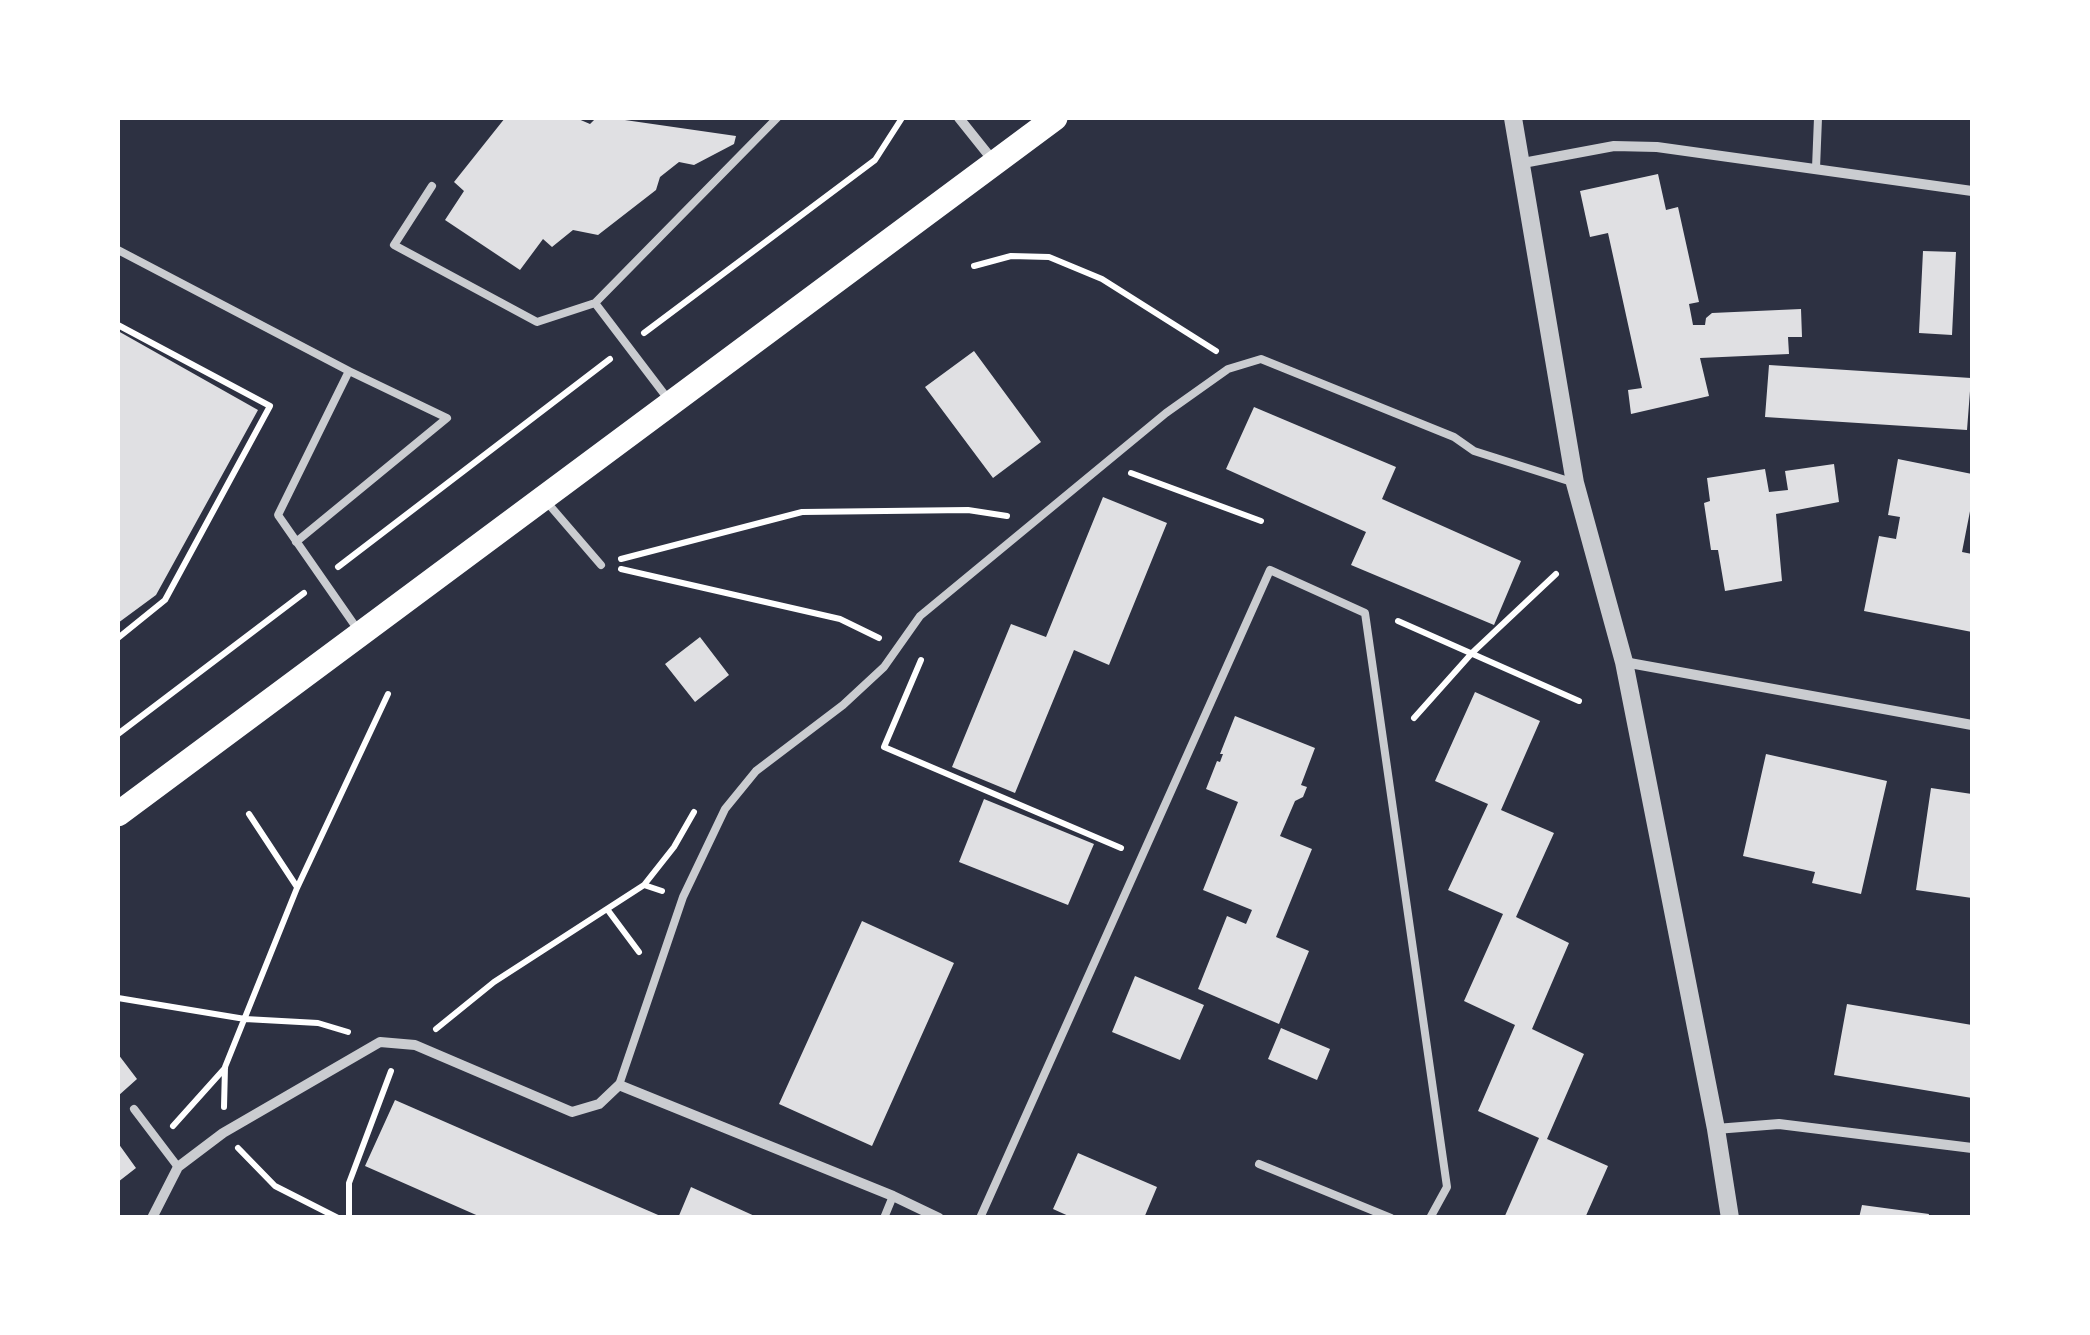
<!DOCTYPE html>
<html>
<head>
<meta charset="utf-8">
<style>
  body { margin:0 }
  #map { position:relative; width:2090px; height:1335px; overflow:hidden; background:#2d3142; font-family:Spectral,serif }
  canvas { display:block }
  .frame { position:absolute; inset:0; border:120px solid #fff; pointer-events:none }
</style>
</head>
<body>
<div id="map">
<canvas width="2090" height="1335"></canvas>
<div class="frame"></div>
</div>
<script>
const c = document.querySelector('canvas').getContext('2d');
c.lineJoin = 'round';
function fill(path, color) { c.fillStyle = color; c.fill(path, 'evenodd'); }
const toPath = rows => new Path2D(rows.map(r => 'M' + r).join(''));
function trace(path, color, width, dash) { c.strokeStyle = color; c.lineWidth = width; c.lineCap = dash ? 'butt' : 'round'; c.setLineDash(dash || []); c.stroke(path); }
const building = toPath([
  [505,118,576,118,590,124,596,118,611,118,736,136,734,144,694,165,679,162,660,177,656,190,598,235,573,230,552,247,543,239,520,270,445,220,464,191,454,182],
  [1658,174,1666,210,1678,207,1699,302,1689,304,1693,325,1705,325,1706,318,1712,313,1801,309,1802,337,1788,337,1789,354,1700,358,1709,396,1631,414,1628,390,1642,388,1608,233,1590,237,1580,191],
  [1923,251,1956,252,1952,335,1919,333],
  [118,331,258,410,156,595,118,623],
  [974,351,1041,442,993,478,925,387],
  [1769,365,1971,378,1967,430,1765,417],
  [1254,407,1396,467,1382,499,1521,561,1494,625,1351,565,1366,532,1226,469],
  [1898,459,1972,474,1972,501,1962,552,1972,554,1972,632,1864,611,1879,536,1896,539,1900,517,1888,515],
  [1834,464,1839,502,1776,514,1782,581,1725,591,1718,550,1711,550,1704,503,1710,501,1707,478,1765,469,1769,492,1788,490,1785,471],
  [1103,497,1167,523,1109,665,1074,650,1015,793,952,767,1011,624,1046,637],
  [700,637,729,675,695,702,665,664],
  [1475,692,1540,721,1501,810,1554,833,1516,917,1569,943,1532,1029,1584,1054,1547,1139,1608,1166,1585,1218,1504,1218,1539,1138,1478,1111,1515,1025,1464,1001,1503,914,1448,890,1488,804,1435,781],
  [1235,716,1315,748,1301,785,1307,787,1303,797,1295,801,1280,836,1312,849,1276,937,1309,951,1279,1024,1198,989,1227,916,1246,924,1252,910,1203,890,1238,802,1206,789,1217,761,1220,762,1223,754,1220,754],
  [1766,754,1887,781,1861,894,1812,883,1815,872,1743,856],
  [1931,788,1972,794,1972,898,1916,890],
  [984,799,1094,844,1068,905,959,862],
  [862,921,954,963,872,1146,779,1104],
  [1135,976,1204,1005,1180,1060,1112,1032],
  [1847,1004,1972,1025,1972,1098,1834,1075],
  [1281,1028,1330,1049,1317,1080,1268,1059],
  [118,1054,137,1079,118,1096],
  [395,1100,665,1218,483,1218,365,1166],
  [118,1143,136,1168,118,1182],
  [1078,1153,1157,1187,1144,1218,1073,1218,1053,1209],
  [691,1187,759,1218,678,1218],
  [1862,1205,1929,1214,1928,1218,1859,1218]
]);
const path = toPath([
  [974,266,1011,256,1049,257,1102,279,1216,351],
  [118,325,270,406,165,600,118,638],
  [644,333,875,160,902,118],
  [1131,473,1261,521],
  [621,559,802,512,968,510,1007,516],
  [338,567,610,359],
  [621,569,840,619,879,638],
  [1398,621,1579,701],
  [921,660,884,747,1121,848],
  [1414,718,1472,653,1556,574],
  [118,734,304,593],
  [249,814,297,887],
  [644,885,674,847,694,812],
  [607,909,639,952],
  [118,998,245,1019,318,1023,348,1032],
  [436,1029,494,982,644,885,662,891],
  [224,1107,225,1067,297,888,388,694],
  [173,1126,225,1068],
  [238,1148,275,1186,338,1218],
  [349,1218,349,1183,391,1071]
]);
const service = toPath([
  [1816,168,1818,118],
  [432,186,394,245,537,322,595,303,777,118],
  [118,250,349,371,278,515,358,630],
  [595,303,668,399],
  [545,500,601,565],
  [296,542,447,418,349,371],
  [619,1085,683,897,725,809,756,771,843,705,884,667,920,616,1166,413,1228,369,1261,359,1454,437,1474,451,1575,483],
  [134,1109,178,1167],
  [1259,1164,1391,1218],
  [884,1218,893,1196],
  [980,1218,1270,570,1365,613,1447,1187,1430,1218]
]);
const minor = toPath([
  [959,118,995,163],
  [1523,163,1614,146,1657,147,1972,191],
  [1624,662,1972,725],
  [1716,1129,1779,1124,1972,1148],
  [152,1218,178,1167,223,1133,380,1042,415,1045,572,1112,599,1104,619,1085,893,1196,939,1218]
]);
const tertiary = toPath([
  [1513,118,1575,483,1624,662,1716,1129,1730,1218]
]);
const primary = toPath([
  [118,814,1055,118]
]);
fill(building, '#e0e0e3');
trace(path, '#fff', 6);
trace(service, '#caccd0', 8);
trace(minor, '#caccd0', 10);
trace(tertiary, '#caccd0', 18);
trace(primary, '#fff', 25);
</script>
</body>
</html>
